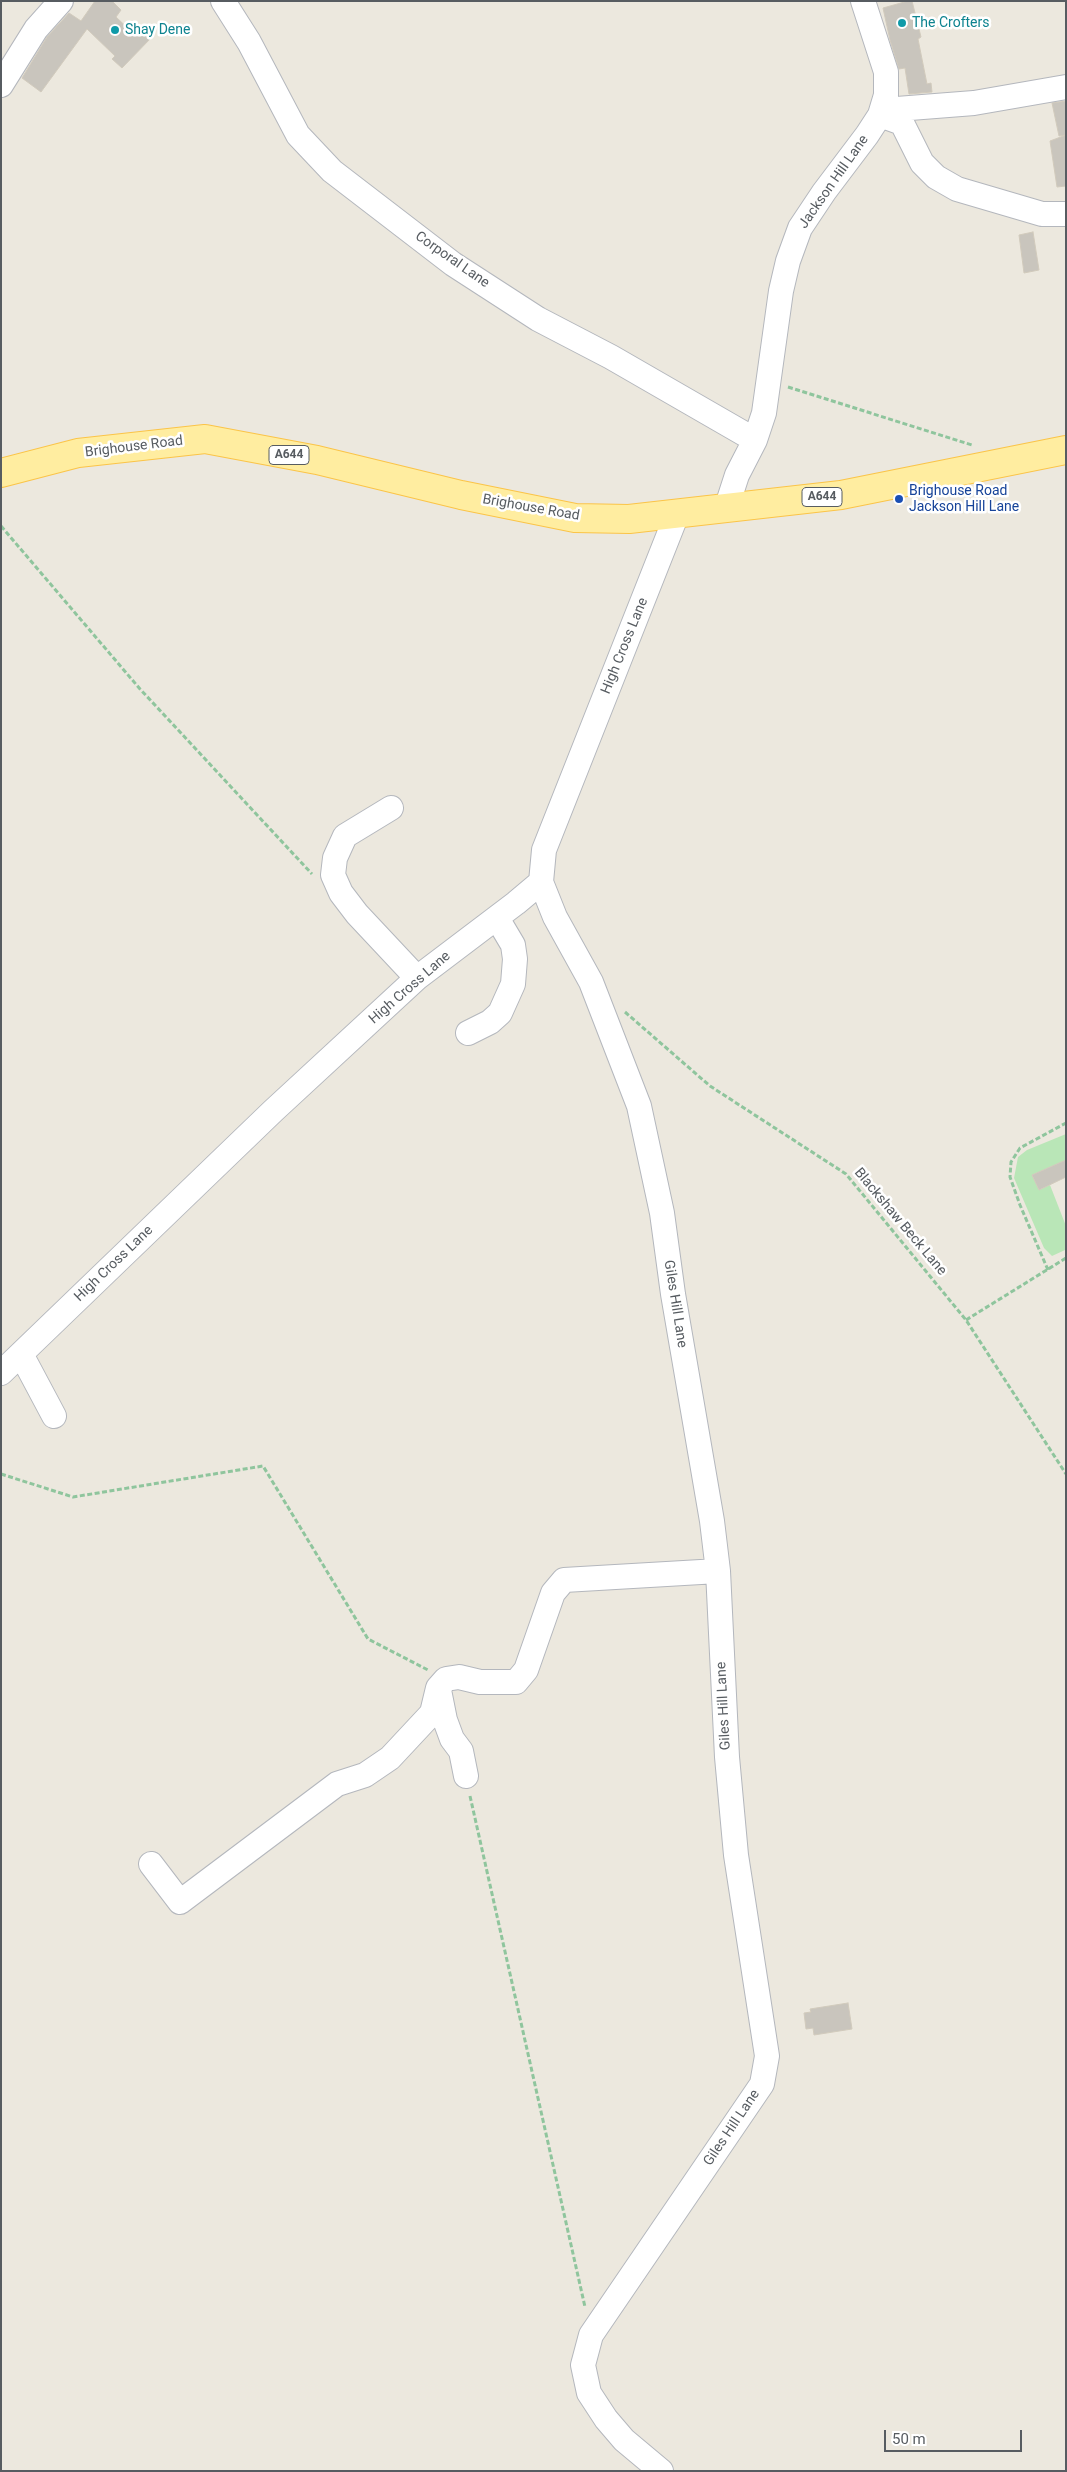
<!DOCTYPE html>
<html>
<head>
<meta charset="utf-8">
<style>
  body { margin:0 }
  #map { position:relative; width:1067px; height:2472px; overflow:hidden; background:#ece8de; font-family:Roboto,sans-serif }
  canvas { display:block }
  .frame { position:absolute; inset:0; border:2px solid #575c61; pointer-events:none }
  .scale { position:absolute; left:884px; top:2430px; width:138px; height:22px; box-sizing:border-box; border:2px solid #575c61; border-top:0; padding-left:6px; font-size:15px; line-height:18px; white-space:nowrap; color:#575c61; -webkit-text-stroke:4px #fff; paint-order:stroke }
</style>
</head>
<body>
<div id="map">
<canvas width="1067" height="2472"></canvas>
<div class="frame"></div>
<div class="scale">50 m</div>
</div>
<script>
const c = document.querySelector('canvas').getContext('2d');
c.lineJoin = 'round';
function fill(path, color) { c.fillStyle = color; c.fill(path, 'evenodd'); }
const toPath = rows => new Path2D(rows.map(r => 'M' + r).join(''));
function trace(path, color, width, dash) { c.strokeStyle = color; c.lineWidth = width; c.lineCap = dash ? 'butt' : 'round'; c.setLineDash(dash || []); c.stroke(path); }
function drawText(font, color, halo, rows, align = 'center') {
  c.font = font + ' Roboto,sans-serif'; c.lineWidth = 5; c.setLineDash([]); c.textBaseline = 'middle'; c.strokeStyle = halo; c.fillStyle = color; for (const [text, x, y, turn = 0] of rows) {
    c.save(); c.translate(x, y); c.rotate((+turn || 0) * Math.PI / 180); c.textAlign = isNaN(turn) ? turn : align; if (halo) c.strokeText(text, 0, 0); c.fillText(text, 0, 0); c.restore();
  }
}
const green = toPath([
  [1066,1134,1066,1160,1032,1175,1039,1190,1050,1185,1066,1226,1065,1250,1052,1256,1044,1248,1014,1178,1018,1157,1027,1150]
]);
const building = toPath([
  [95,1,112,1,121,10,116,17,135,35,141,29,151,38,122,68,112,59,115,56,87,29,41,92,22,78,47,37,69,13,81,21,95,1],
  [908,1,912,1,921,37,918,39,927,84,931,83,932,92,909,94,905,68,899,69,890,40,883,8,908,1],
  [1066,101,1066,135,1059,136,1052,103,1066,101],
  [1066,135,1066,186,1057,187,1050,141,1066,135],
  [1033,232,1039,270,1024,273,1019,235,1033,232],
  [1066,1160,1066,1177,1039,1190,1032,1175,1066,1160],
  [848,2003,852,2029,814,2035,813,2028,806,2029,804,2013,811,2012,810,2009,848,2003]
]);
const path = toPath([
  [788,387,972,445],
  [1,526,140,689,312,874],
  [625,1012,710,1086,846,1174,966,1320,1066,1474],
  [1048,1270,1020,1205,1010,1177,1011,1162,1020,1148,1066,1123],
  [966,1320,1066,1258],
  [1,1474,73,1497,263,1466,368,1639,428,1670],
  [470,1796,585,2307]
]);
const minor = toPath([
  [223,1,249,42,298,135,332,171,453,264,538,319,611,357,755,440],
  [1,85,36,29,61,1],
  [880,115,902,123,922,163,936,177,957,189,1042,214,1066,214],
  [880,115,897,109,974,103,1066,87],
  [726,509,737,475,755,440,764,413,781,291,788,261,800,228,824,192,867,135,880,115,886,95,886,72,863,1],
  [391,808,345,836,335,858,333,875,341,893,357,914,417,978],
  [541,882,555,917,591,982,639,1106,662,1213,673,1294,712,1521,718,1571,727,1757,736,1855,767,2056,762,2084,591,2335,583,2365,589,2393,606,2419,624,2440,661,2471],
  [468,1033,490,1022,500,1013,513,984,515,959,513,945,497,918],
  [21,1354,54,1416],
  [1,1373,273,1111,417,978,516,903,541,882,544,850,677,514],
  [439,1690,445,1720,452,1739,461,1751,466,1776],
  [151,1864,180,1902,337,1784,365,1775,390,1758,432,1713,438,1688,446,1679,459,1677,480,1682,516,1682,526,1670,553,1593,564,1580,718,1571]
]);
const major = toPath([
  [1,473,78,453,205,439,317,460,461,495,575,518,629,519,841,495,1066,450]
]);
const markers = [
  [902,23,5,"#0f9aa8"],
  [115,30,5,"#0f9aa8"],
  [899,499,5,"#1a4fb4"]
];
const shields = [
  [289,455,40],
  [822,497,40]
];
const shieldNames = [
  ["A644",289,455],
  ["A644",822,497]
];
const cultureNames = [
  ["The Crofters",912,23],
  ["Shay Dene",125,30]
];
const streetNames = [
  ["Jackson Hill Lane",834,182,-55],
  ["Corporal Lane",452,260,35],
  ["Brighouse Road",134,447,-7],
  ["Brighouse Road",531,508,10],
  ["High Cross Lane",625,646,-68],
  ["High Cross Lane",410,988,-41],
  ["Blackshaw Beck Lane",900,1222,50],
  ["High Cross Lane",114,1264,-44],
  ["Giles Hill Lane",675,1304,81],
  ["Giles Hill Lane",724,1706,-93],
  ["Giles Hill Lane",732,2128,-56]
];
const transitNames = [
  ["Brighouse Road",909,491],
  ["Jackson Hill Lane",909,507]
];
fill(green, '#b9e6b7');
fill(building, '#c9c5bd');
trace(building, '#d1cabc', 1);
trace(minor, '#b4b7bd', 26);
trace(major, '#fbc448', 30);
trace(path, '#8fc59d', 3, [5, 2.5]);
trace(minor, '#fff', 24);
trace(major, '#ffeda0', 28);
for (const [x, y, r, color] of markers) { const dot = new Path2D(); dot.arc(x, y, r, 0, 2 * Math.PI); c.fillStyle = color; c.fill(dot); trace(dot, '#fff', 2); }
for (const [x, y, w] of shields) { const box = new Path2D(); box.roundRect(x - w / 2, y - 9.5, w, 19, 4); c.fillStyle = '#fff'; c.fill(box); trace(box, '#575c61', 1); }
drawText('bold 12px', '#575c61', null, shieldNames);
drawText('14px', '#0d838f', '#fff', cultureNames, 'left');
drawText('14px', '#575c61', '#fff', streetNames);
drawText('14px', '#164399', '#fff', transitNames, 'left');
</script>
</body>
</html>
